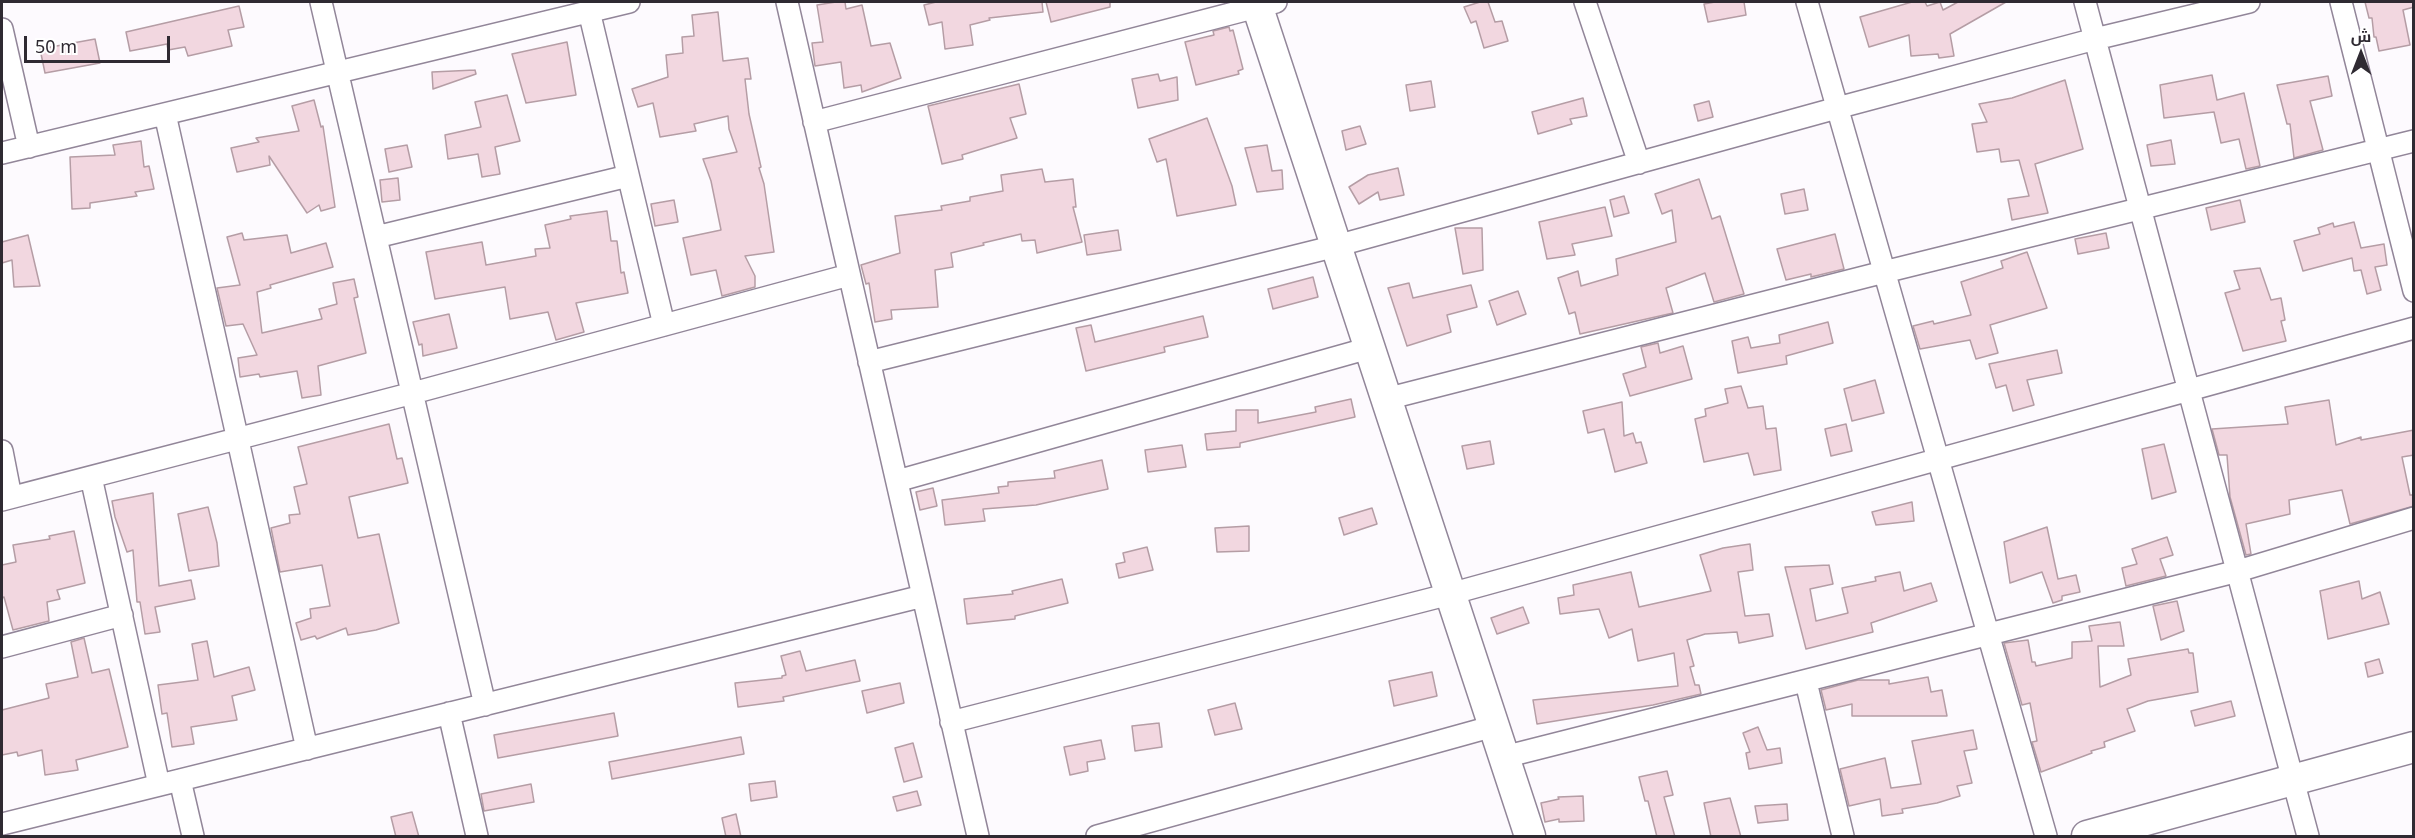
<!DOCTYPE html>
<html>
<head>
<meta charset="utf-8">
<style>
  body { margin:0 }
  #map { position:relative; width:2415px; height:838px; overflow:hidden; background:#fdfafe; font-family:"Noto Sans",Cairo,sans-serif }
  canvas { display:block }
  .frame { position:absolute; inset:0; border:3px solid #2f2a32; pointer-events:none }
  .north { position:absolute; left:2331px; top:24px; width:60px; height:60px; -webkit-text-stroke:4px #fff; paint-order:stroke; rotate:0deg; font-size:16px; font-weight:700; line-height:24px; text-align:center; color:#2f2a32 }
  .north::after { content:''; display:block; margin:auto; width:21px; height:27px; background:#2f2a32; clip-path:polygon(50% 0,100% 100%,50% 72%,0 100%) }
  .scale { position:absolute; left:24px; top:36px; width:146px; height:27px; box-sizing:border-box; border:3px solid #2f2a32; border-top:0; padding-left:8px; font-size:18px; line-height:21px; white-space:nowrap; color:#2f2a32; -webkit-text-stroke:4px #fff; paint-order:stroke }
</style>
</head>
<body>
<div id="map">
<canvas width="2415" height="838"></canvas>
<div class="frame"></div>
<div class="north">ش</div>
<div class="scale">50 m</div>
</div>
<script>
const c = document.querySelector('canvas').getContext('2d');
c.lineJoin = 'round';
function fill(path, color) { c.fillStyle = color; c.fill(path, 'evenodd'); }
const toPath = rows => new Path2D(rows.map(r => 'M' + r).join(''));
function trace(path, color, width, dash) { c.strokeStyle = color; c.lineWidth = width; c.lineCap = dash ? 'butt' : 'round'; c.setLineDash(dash || []); c.stroke(path); }
const building = toPath([
  [836,2,845,2,846,9,862,5,871,46,890,43,901,78,862,92,861,85,844,88,841,62,815,66,812,43,823,42,817,5,836,2],
  [936,2,1042,2,1043,12,989,18,990,20,970,25,973,45,945,49,942,22,929,25,924,5,936,2],
  [1046,2,1110,2,1110,7,1051,22,1046,2],
  [1480,2,1488,2,1495,22,1502,21,1508,41,1484,48,1476,21,1471,23,1464,7,1480,2],
  [1715,2,1744,2,1746,15,1708,22,1704,4,1715,2],
  [1912,2,1925,2,1927,6,1940,2,1943,10,1958,2,2006,2,1950,34,1954,56,1939,58,1938,54,1911,56,1909,35,1869,47,1860,17,1912,2],
  [2365,2,2413,2,2414,7,2403,10,2410,45,2379,51,2376,37,2374,37,2372,18,2369,18,2365,2],
  [239,6,244,27,228,30,232,46,188,56,185,47,168,50,167,44,130,51,126,32,239,6],
  [718,12,723,61,748,58,751,79,745,79,749,114,761,167,759,168,764,184,774,252,745,256,755,276,755,287,722,296,716,270,691,275,683,238,721,230,711,181,703,159,737,152,729,129,728,116,694,124,696,131,660,137,653,103,638,107,632,89,668,77,666,55,683,53,682,37,694,36,692,15,718,12],
  [1229,27,1230,31,1233,30,1243,69,1238,71,1239,74,1196,85,1185,42,1214,35,1213,31,1229,27],
  [95,39,100,63,45,73,40,49,95,39],
  [567,42,576,95,526,103,512,54,567,42],
  [475,70,476,74,433,89,432,72,475,70],
  [1158,74,1160,81,1177,77,1178,100,1138,108,1132,79,1158,74],
  [2212,75,2217,100,2244,93,2260,166,2246,169,2239,139,2221,143,2214,112,2164,118,2160,85,2212,75],
  [2328,76,2332,96,2310,101,2323,150,2294,158,2290,124,2287,124,2277,85,2328,76],
  [2065,80,2083,149,2035,164,2048,213,2012,220,2008,199,2029,196,2019,160,2001,162,1999,149,1977,152,1972,124,1987,122,1979,104,2012,98,2065,80],
  [1431,81,1435,107,1410,111,1406,85,1431,81],
  [1019,84,1026,114,1010,118,1017,138,962,155,963,159,942,164,928,106,1019,84],
  [507,95,520,141,495,147,500,174,482,177,478,154,448,159,445,135,481,127,475,102,507,95],
  [1583,98,1587,116,1570,119,1572,124,1538,134,1532,112,1583,98],
  [314,100,321,127,323,126,335,207,321,211,319,205,307,213,269,156,270,165,237,172,231,148,259,142,256,138,299,131,292,106,314,100],
  [1709,101,1713,117,1698,121,1694,105,1709,101],
  [1207,118,1232,186,1236,205,1177,216,1166,159,1157,162,1149,139,1207,118],
  [1360,126,1366,144,1346,150,1342,131,1360,126],
  [2171,140,2175,164,2151,166,2147,145,2171,140],
  [141,141,144,167,149,166,154,189,135,192,137,196,90,203,90,208,72,209,70,157,115,155,113,145,141,141],
  [407,145,412,167,389,172,385,149,407,145],
  [1267,145,1272,171,1282,170,1283,189,1257,192,1245,148,1267,145],
  [1398,168,1404,195,1380,200,1378,192,1359,204,1349,187,1368,175,1398,168],
  [1042,169,1045,182,1073,179,1076,207,1073,207,1082,242,1037,253,1035,240,1022,241,1021,234,983,243,984,245,951,253,953,267,935,270,938,307,891,310,892,319,875,322,869,283,866,284,861,265,900,253,895,216,942,210,941,206,970,201,970,197,1003,191,1001,175,1042,169],
  [398,178,400,200,382,202,380,180,398,178],
  [1699,179,1712,219,1720,216,1744,294,1714,302,1705,273,1666,288,1673,313,1580,334,1575,312,1569,314,1558,278,1578,271,1581,286,1618,275,1616,259,1676,242,1672,210,1662,214,1655,194,1699,179],
  [1804,189,1808,210,1785,214,1781,194,1804,189],
  [1624,196,1629,213,1614,217,1610,200,1624,196],
  [674,200,678,222,655,226,651,204,674,200],
  [2240,200,2245,222,2211,230,2206,208,2240,200],
  [1605,207,1612,236,1572,244,1575,255,1547,259,1539,222,1605,207],
  [607,211,611,241,617,241,621,273,624,272,628,293,576,303,584,332,556,340,548,312,510,319,505,287,435,299,426,252,482,242,486,265,536,256,535,249,550,248,545,225,571,219,570,216,607,211],
  [2354,222,2361,248,2384,244,2387,265,2375,267,2381,290,2367,294,2361,270,2354,271,2352,258,2303,271,2294,241,2320,234,2318,228,2333,223,2334,227,2354,222],
  [1455,228,1482,228,1483,270,1463,274,1455,228],
  [1118,230,1121,250,1087,255,1084,235,1118,230],
  [242,233,244,240,287,235,291,253,326,243,333,267,270,285,271,288,257,292,262,333,322,319,319,309,337,304,333,283,354,279,358,297,354,298,366,353,318,366,321,395,302,398,297,371,260,377,259,374,240,377,238,358,257,355,243,324,226,326,217,288,240,285,227,237,242,233],
  [2106,233,2109,248,2078,254,2075,239,2106,233],
  [1835,234,1844,269,1811,277,1811,274,1786,280,1777,249,1835,234],
  [28,235,40,286,14,287,12,260,2,263,2,242,28,235],
  [2027,252,2047,308,1990,325,1998,353,1976,359,1970,340,1920,349,1913,326,1933,321,1934,324,1971,315,1961,282,2003,268,2001,261,2027,252],
  [2260,268,2271,300,2281,298,2285,320,2281,321,2286,341,2243,351,2225,293,2240,289,2234,271,2260,268],
  [1313,277,1318,297,1273,309,1268,289,1313,277],
  [1409,283,1413,298,1471,285,1477,307,1447,315,1451,332,1407,346,1388,288,1409,283],
  [1518,291,1526,314,1497,325,1489,301,1518,291],
  [449,314,457,348,423,356,422,344,419,345,413,322,449,314],
  [1203,316,1208,337,1164,347,1165,352,1086,371,1076,328,1091,325,1095,342,1203,316],
  [1828,322,1833,343,1786,356,1787,364,1738,373,1732,341,1748,337,1751,348,1780,343,1779,335,1828,322],
  [1658,343,1660,353,1683,346,1692,379,1630,396,1623,374,1646,367,1641,347,1658,343],
  [2057,350,2062,373,2027,380,2034,405,2013,411,2006,385,1996,388,1989,364,2057,350],
  [1875,380,1884,413,1852,421,1844,389,1875,380],
  [1741,386,1748,408,1763,406,1766,429,1776,428,1781,470,1754,475,1748,453,1704,462,1695,419,1706,416,1705,409,1728,403,1725,389,1741,386],
  [1351,399,1355,417,1240,443,1240,447,1207,450,1205,434,1236,431,1236,410,1258,410,1258,423,1316,412,1315,407,1351,399],
  [2329,400,2336,445,2361,437,2361,440,2414,430,2414,455,2402,457,2410,495,2414,495,2414,506,2350,524,2342,490,2289,500,2290,514,2246,524,2251,554,2246,555,2230,497,2227,455,2219,455,2212,429,2288,424,2285,407,2329,400],
  [1622,402,1624,436,1633,433,1636,443,1641,442,1647,463,1615,472,1604,429,1588,433,1583,411,1622,402],
  [389,424,397,459,402,458,408,483,349,497,358,538,379,534,399,623,376,630,348,635,346,628,317,639,315,636,301,640,296,623,311,618,310,609,330,606,322,565,280,572,271,528,290,523,289,515,300,514,294,487,307,484,298,447,389,424],
  [1846,424,1852,451,1831,456,1825,429,1846,424],
  [1490,441,1494,464,1467,469,1462,446,1490,441],
  [2164,444,2176,492,2152,499,2142,449,2164,444],
  [1182,445,1186,467,1148,472,1145,450,1182,445],
  [1102,460,1108,489,1036,505,983,509,985,521,945,525,942,500,999,493,998,487,1008,486,1008,482,1055,478,1054,471,1102,460],
  [933,488,937,506,920,510,916,492,933,488],
  [153,493,159,586,191,580,195,599,155,607,160,632,145,634,140,602,137,602,133,550,127,552,115,517,112,501,153,493],
  [1912,502,1914,521,1876,525,1872,512,1912,502],
  [208,507,217,543,219,566,189,571,178,514,208,507],
  [1372,508,1377,524,1344,535,1339,518,1372,508],
  [1249,526,1249,551,1217,552,1215,528,1249,526],
  [2047,527,2058,579,2076,575,2080,592,2062,596,2062,600,2053,603,2042,572,2010,583,2004,542,2047,527],
  [74,531,85,583,57,590,60,599,47,602,49,621,13,630,4,597,2,598,2,565,16,562,13,545,50,539,49,536,74,531],
  [2167,537,2173,555,2160,559,2166,576,2126,586,2122,568,2137,564,2132,549,2167,537],
  [1750,544,1753,570,1738,572,1745,616,1769,614,1773,636,1739,643,1737,632,1705,634,1687,640,1694,666,1690,667,1695,685,1699,685,1701,694,1653,705,1537,724,1533,700,1678,686,1674,653,1638,661,1632,629,1609,638,1599,609,1560,614,1558,598,1574,595,1573,585,1631,572,1639,607,1711,591,1700,555,1723,548,1750,544],
  [1147,547,1153,570,1119,578,1116,564,1125,562,1123,553,1147,547],
  [1829,565,1833,584,1810,589,1816,621,1848,613,1842,588,1876,581,1875,577,1900,572,1904,591,1931,583,1937,601,1871,623,1873,632,1806,649,1785,567,1829,565],
  [1062,579,1068,603,1015,616,1015,619,967,624,964,599,1013,594,1012,591,1062,579],
  [2359,581,2362,599,2380,592,2389,624,2328,639,2320,591,2359,581],
  [2177,601,2184,631,2161,640,2153,606,2177,601],
  [1523,607,1529,623,1497,634,1491,618,1523,607],
  [2120,622,2124,646,2098,646,2100,687,2131,675,2128,659,2188,649,2189,653,2193,653,2198,692,2148,701,2127,709,2135,731,2104,742,2105,747,2091,751,2092,753,2041,772,2032,742,2037,741,2030,703,2022,705,2004,643,2028,640,2032,662,2035,662,2036,666,2072,658,2072,642,2092,641,2089,626,2120,622],
  [84,638,92,673,109,669,128,747,76,760,78,770,45,775,42,750,18,756,17,752,2,755,2,710,49,698,46,684,78,677,71,642,84,638],
  [207,641,214,677,249,667,255,690,232,696,237,720,191,727,194,744,172,747,167,713,162,714,158,685,198,680,192,644,207,641],
  [800,651,806,671,855,660,860,681,783,697,784,701,738,707,735,683,782,678,782,676,786,675,781,656,800,651],
  [2379,659,2383,673,2368,677,2365,663,2379,659],
  [1432,672,1437,696,1394,706,1389,681,1432,672],
  [1928,677,1931,692,1942,690,1947,716,1852,716,1852,704,1826,710,1821,690,1858,680,1889,680,1889,684,1928,677],
  [900,683,904,703,867,713,862,691,900,683],
  [2231,701,2235,716,2195,726,2191,711,2231,701],
  [1235,703,1242,729,1215,735,1208,710,1235,703],
  [614,713,618,736,498,758,494,735,614,713],
  [1159,723,1162,747,1135,751,1132,726,1159,723],
  [1758,727,1767,750,1780,748,1782,763,1749,769,1746,753,1750,752,1743,733,1758,727],
  [1973,730,1977,749,1964,751,1972,783,1957,786,1960,796,1937,803,1902,809,1903,813,1882,816,1880,799,1849,806,1840,769,1885,758,1891,788,1921,784,1912,741,1973,730],
  [741,737,744,754,612,779,609,762,741,737],
  [1101,740,1105,759,1087,762,1088,771,1070,775,1064,747,1101,740],
  [913,743,922,777,904,782,895,748,913,743],
  [1667,771,1673,795,1664,797,1675,837,1657,837,1648,801,1645,801,1639,777,1667,771],
  [775,781,777,797,751,801,749,784,775,781],
  [531,784,534,802,484,811,481,794,531,784],
  [917,791,921,805,897,811,893,797,917,791],
  [1583,796,1584,821,1559,822,1559,819,1545,822,1541,803,1559,799,1558,797,1583,796],
  [1730,798,1741,837,1711,837,1704,803,1730,798],
  [1787,804,1788,820,1758,823,1755,806,1787,804],
  [412,812,419,837,396,837,391,817,412,812],
  [736,814,741,837,726,837,722,818,736,814]
]);
const street = toPath([
  [321,2,485,705],
  [787,2,978,836],
  [1585,2,1639,163],
  [1807,2,2046,836],
  [2085,2,2308,836],
  [2341,2,2414,291],
  [589,11,664,325],
  [2,29,29,147],
  [165,114,307,749],
  [814,122,1276,2],
  [2,153,629,2],
  [376,237,628,176],
  [869,362,1336,246,1837,108,2095,39,2249,2],
  [1386,399,1884,272,2414,141],
  [2,451,11,497],
  [91,477,159,785],
  [897,481,1369,348],
  [2,500,413,393,849,275],
  [2,647,122,615],
  [1806,682,1843,836],
  [449,713,477,836],
  [951,722,1450,594,2414,328],
  [1504,757,2238,571,2414,518],
  [180,780,193,836],
  [2,824,923,596],
  [1097,836,1494,726]
]);
const secondary = toPath([
  [1256,2,1530,836],
  [2087,836,2414,747]
]);
fill(building, '#f2d7e0');
trace(building, '#b59da5', 1.5);
trace(street, '#928699', 24);
trace(secondary, '#928699', 33);
trace(street, '#fff', 21);
trace(secondary, '#fff', 30);
</script>
</body>
</html>
